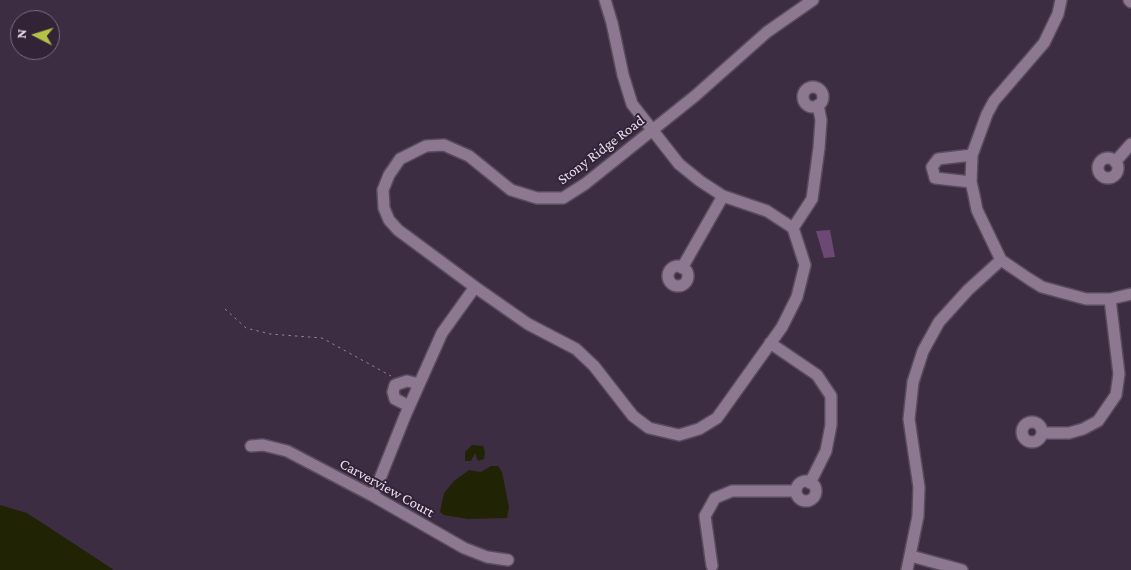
<!DOCTYPE html>
<html>
<head>
<meta charset="utf-8">
<style>
  body { margin:0 }
  #map { position:relative; width:1131px; height:570px; overflow:hidden; background:#3d2d42; font-family:"Crimson Pro",serif }
  canvas { display:block }
  .north { position:absolute; left:10px; top:10px; width:50px; height:50px; box-sizing:border-box; background:#332337; border:1px solid #7a6d7e; border-radius:50%; rotate:275deg; font-size:14px; font-weight:700; line-height:20px; text-align:center; color:#e5dbe8 }
  .north::after { content:''; display:block; margin:auto; width:18px; height:22px; background:#b7c148; clip-path:polygon(50% 0,100% 100%,50% 72%,0 100%) }
</style>
</head>
<body>
<div id="map">
<canvas width="1131" height="570"></canvas>
<div class="north">N</div>
</div>
<script>
const c = document.querySelector('canvas').getContext('2d');
c.lineJoin = 'round';
function fill(path, color) { c.fillStyle = color; c.fill(path, 'evenodd'); }
const toPath = rows => new Path2D(rows.map(r => 'M' + r).join(''));
function trace(path, color, width, dash) { c.strokeStyle = color; c.lineWidth = width; c.lineCap = dash ? 'butt' : 'round'; c.setLineDash(dash || []); c.stroke(path); }
function drawText(font, color, halo, rows, align = 'center') {
  c.font = font + ' "Crimson Pro",serif'; c.lineWidth = 4; c.setLineDash([]); c.textBaseline = 'middle'; c.strokeStyle = halo; c.fillStyle = color; for (const [text, x, y, turn = 0] of rows) {
    c.save(); c.translate(x, y); c.rotate((+turn || 0) * Math.PI / 180); c.textAlign = isNaN(turn) ? turn : align; if (halo) c.strokeText(text, 0, 0); c.fillText(text, 0, 0); c.restore();
  }
}
const water = toPath([
  [472,445,483,446,485,452,484,459,478,461,475,453,471,461,465,461,465,452],
  [491,466,498,466,502,472,509,507,507,518,468,519,444,515,440,512,444,493,454,481,469,470,481,472],
  [0,505,27,513,114,570,0,570]
]);
const building = toPath([
  [830,230,835,257,824,258,816,231]
]);
const path = toPath([
  [225,309,246,328,270,334,322,338,391,376]
]);
const minor = toPath([
  [1061,0,1058,14,1044,43,994,101,987,114,972,155,971,182,974,195,977,210,1001,260,1029,279,1042,287,1086,299,1110,299,1131,294],
  [1129,0,1131,2],
  '803 97a10 10 0 1 1 20 0a10 10 0 1 1-20 0Z',
  '1098 168a10 10 0 1 1 20 0a10 10 0 1 1-20 0Z',
  [1115,162,1131,144],
  [971,182,935,178,932,167,938,159,972,155],
  [793,228,812,199,819,148,821,120,818,105],
  '668 276a10 10 0 1 1 20 0a10 10 0 1 1-20 0Z',
  [682,268,723,196],
  [475,287,528,324,576,349,594,366,633,416,649,428,679,435,699,429,717,418,782,327,797,297,805,265,793,228,767,211,723,196,700,181,679,164,632,104,623,75,612,23,605,0],
  [770,343,817,375,831,396,831,425,826,451,810,483],
  [409,406,395,399,393,392,395,385,407,381,419,384],
  '1022 432a10 10 0 1 1 20 0a10 10 0 1 1-20 0Z',
  [1042,433,1069,433,1083,429,1098,421,1116,395,1119,374,1110,299],
  [251,446,263,445,287,451,373,496,464,548,487,557,508,560],
  '796 491a10 10 0 1 1 20 0a10 10 0 1 1-20 0Z',
  [373,496,405,416,442,333,475,287,398,230,389,220,384,208,383,190,389,175,400,159,426,146,444,145,469,156,511,190,537,198,563,198,585,184,695,96,767,32,813,0],
  [911,556,962,570],
  [712,566,705,516,715,498,732,491,796,491],
  [907,570,918,516,919,487,909,419,913,382,923,351,939,322,968,290,1001,260]
]);
const streetNames = [
  ["Stony Ridge Road",601,150,-37],
  ["Carverview Court",387,488,29]
];
fill(water, '#212305');
fill(building, '#6b4974');
trace(minor, '#5a4c5e', 14);
trace(path, '#928596', 1, [2.5, 4]);
trace(minor, '#8c7991', 11);
drawText('15px', '#e5dbe8', '#332337', streetNames);
</script>
</body>
</html>
